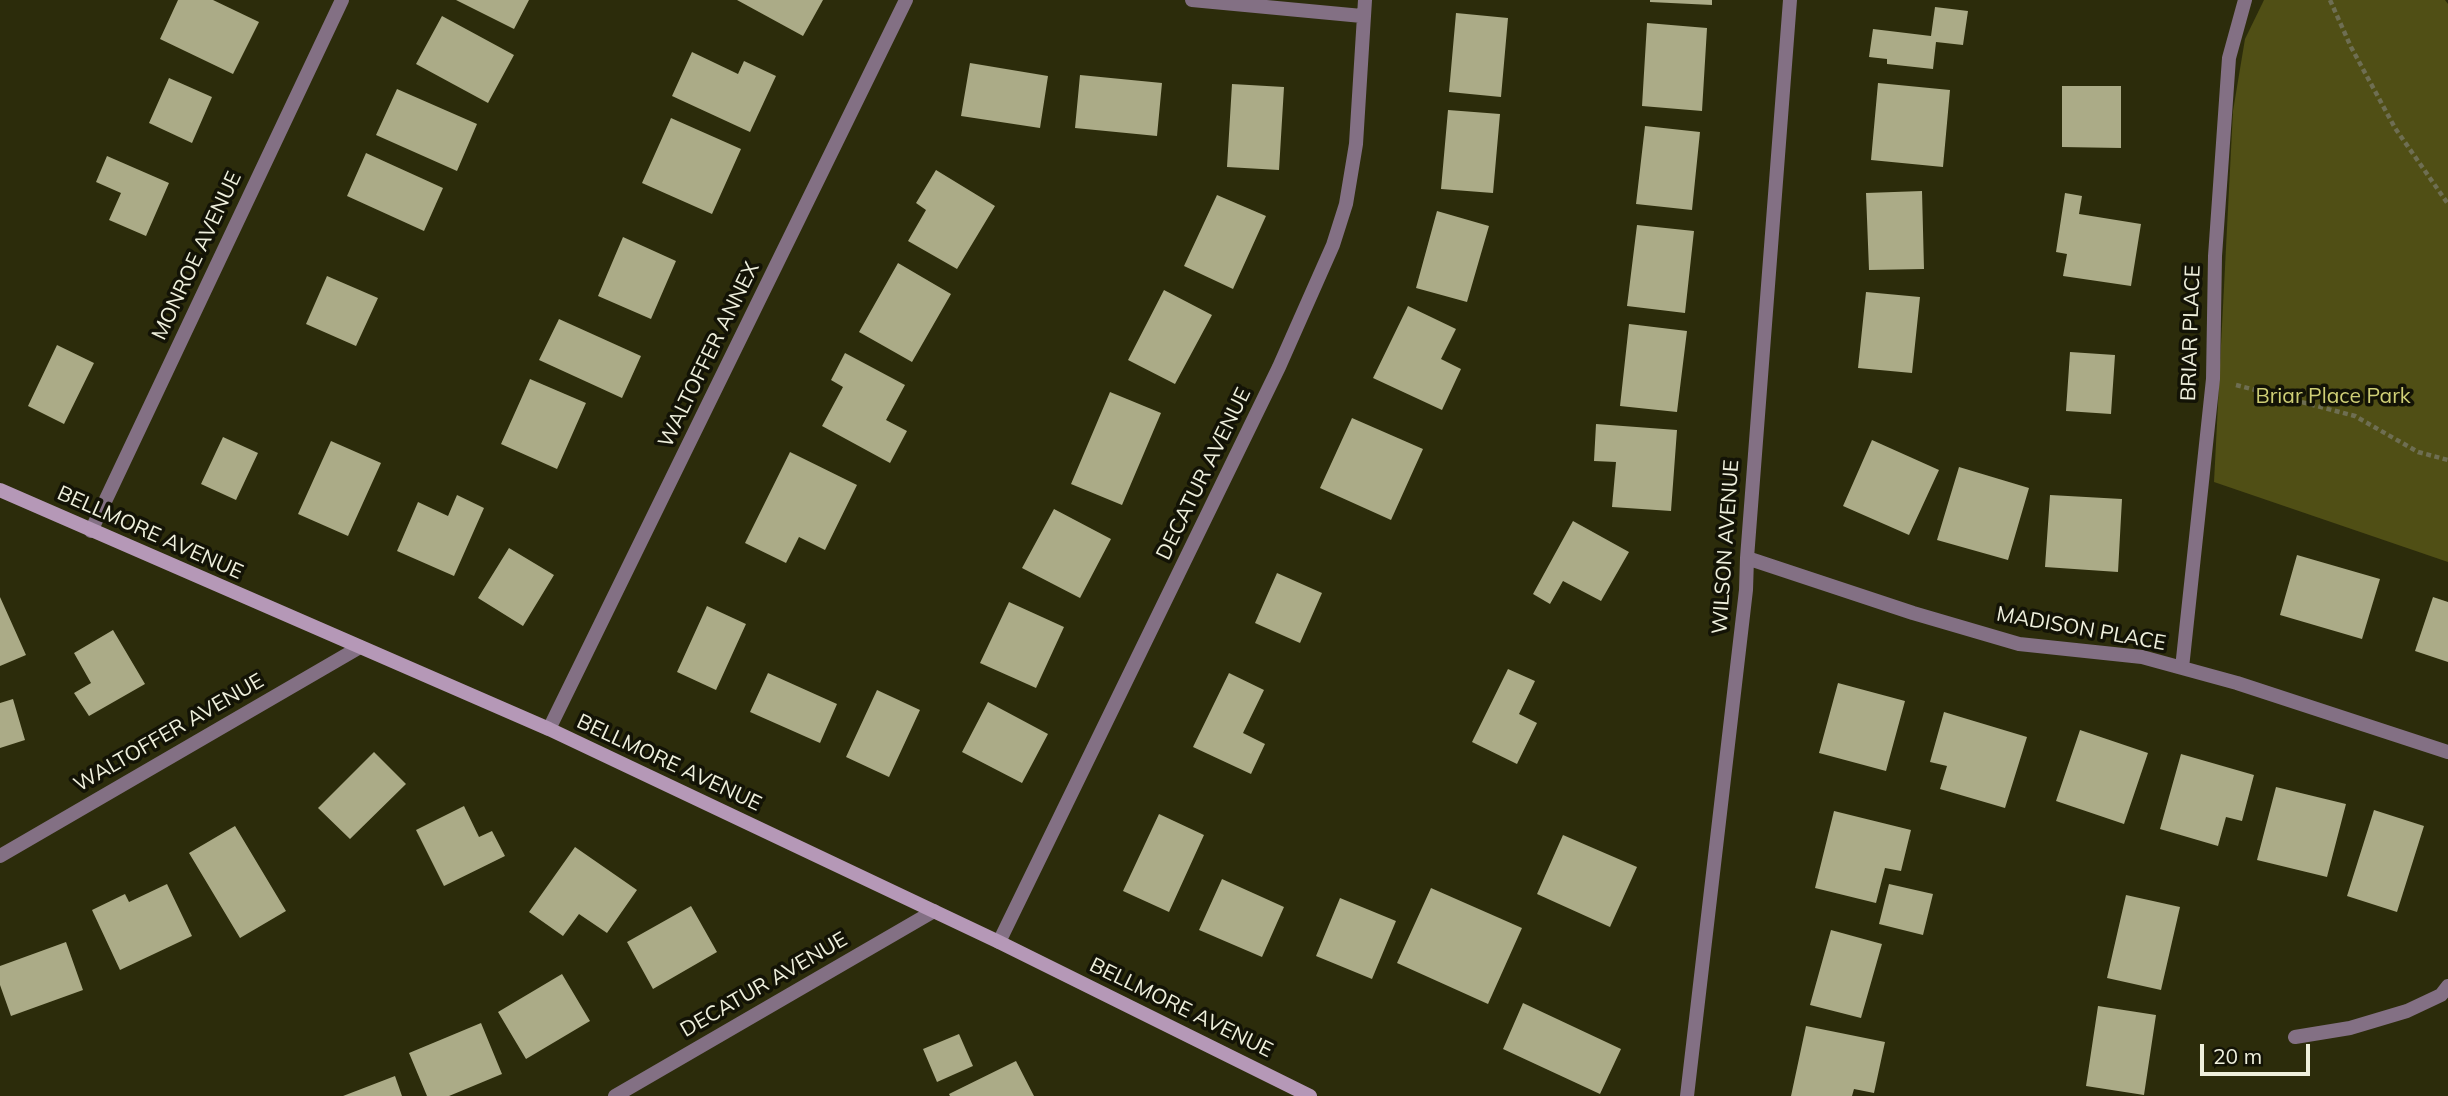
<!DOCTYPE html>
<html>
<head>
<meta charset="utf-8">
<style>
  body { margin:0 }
  #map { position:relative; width:2448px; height:1096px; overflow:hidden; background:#2c2c0b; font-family:Mulish,sans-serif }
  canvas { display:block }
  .scale { position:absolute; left:2200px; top:1044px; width:110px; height:32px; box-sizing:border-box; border:4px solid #eff0dd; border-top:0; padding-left:9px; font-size:21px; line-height:24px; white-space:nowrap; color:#eff0dd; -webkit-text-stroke:5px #131306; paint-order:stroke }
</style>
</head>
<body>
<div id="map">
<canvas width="2448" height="1096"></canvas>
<div class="scale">20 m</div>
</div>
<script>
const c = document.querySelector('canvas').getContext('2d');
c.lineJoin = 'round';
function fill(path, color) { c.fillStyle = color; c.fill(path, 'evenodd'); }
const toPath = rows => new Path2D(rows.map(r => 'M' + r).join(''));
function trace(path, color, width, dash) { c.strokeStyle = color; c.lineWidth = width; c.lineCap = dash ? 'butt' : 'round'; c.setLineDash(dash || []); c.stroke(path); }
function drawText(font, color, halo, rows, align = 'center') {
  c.font = font + ' Mulish,sans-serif'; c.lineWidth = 7; c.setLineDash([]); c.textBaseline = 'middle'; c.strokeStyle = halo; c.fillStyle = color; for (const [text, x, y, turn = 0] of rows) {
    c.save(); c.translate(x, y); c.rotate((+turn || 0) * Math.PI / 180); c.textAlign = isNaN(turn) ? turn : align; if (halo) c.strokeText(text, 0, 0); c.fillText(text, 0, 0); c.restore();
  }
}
const green = toPath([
  [2264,0,2445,0,2448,4,2448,562,2214,482,2233,111,2245,39]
]);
const building = toPath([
  [178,0,213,0,259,22,233,74,160,39],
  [456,0,529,0,514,29],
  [737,0,823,0,803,36],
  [1650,0,1712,0,1712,5,1650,2],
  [1935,7,1968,11,1963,45,1936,42,1933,69,1887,64,1887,59,1869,57,1873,29,1931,36],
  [1456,13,1508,18,1501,97,1449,92],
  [442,16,514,55,488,103,416,64],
  [1647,23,1707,28,1702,111,1642,106],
  [692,52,738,74,744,61,776,76,750,132,672,96],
  [970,63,1048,76,1040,128,961,116],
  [1080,75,1162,83,1157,136,1075,128],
  [169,78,212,97,192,143,149,123],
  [1878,83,1950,90,1943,167,1871,160],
  [1232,84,1284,87,1279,170,1227,167],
  [2062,86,2121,86,2121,148,2062,147],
  [397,89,477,124,457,171,376,135],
  [1448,110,1500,114,1493,193,1441,189],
  [671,118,741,149,712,214,642,183],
  [1645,126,1700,132,1692,210,1636,204],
  [366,153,443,188,424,231,347,196],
  [107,156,169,183,146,236,109,220,121,193,96,182],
  [936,170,995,206,957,269,908,241,926,210,916,203],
  [1922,191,1924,269,1869,270,1866,193],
  [2065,193,2082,196,2079,214,2141,224,2131,286,2063,276,2067,254,2056,252],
  [1217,195,1266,216,1233,289,1184,266],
  [1437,211,1489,226,1467,302,1416,288],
  [1637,225,1694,231,1685,313,1627,306],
  [623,237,676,261,651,319,598,296],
  [898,263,951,294,912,362,859,332],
  [327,276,378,298,356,346,306,324],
  [1164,290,1212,315,1175,384,1128,360],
  [1866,292,1920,297,1912,373,1858,368],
  [1408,306,1456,329,1441,359,1461,369,1442,410,1373,378],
  [559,319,641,356,622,398,539,360],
  [1629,324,1687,331,1677,412,1620,406],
  [57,345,94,363,64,424,28,406],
  [2070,352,2115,355,2111,414,2066,411],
  [845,353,905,385,886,420,907,431,890,463,822,426,843,387,831,380],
  [530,379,586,403,557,469,501,444],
  [1110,392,1161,413,1122,505,1071,484],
  [1352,418,1423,449,1391,520,1320,488],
  [1596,424,1677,430,1671,511,1612,507,1616,462,1594,461],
  [223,437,258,453,236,500,201,484],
  [1872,440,1939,470,1909,535,1843,506],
  [331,441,381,463,348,536,298,514],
  [790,452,857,485,825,550,799,537,786,563,745,543],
  [1959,467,2029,488,2008,560,1937,540],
  [457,495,484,508,454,576,397,551,418,502,448,516],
  [2050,495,2122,499,2118,572,2045,567],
  [1054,509,1111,539,1080,598,1022,568],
  [1573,521,1629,552,1601,601,1563,581,1550,604,1533,594],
  [509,548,554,575,523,626,478,598],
  [2297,555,2380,579,2362,639,2280,615],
  [1277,573,1322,593,1300,643,1255,623],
  [0,597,26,655,0,666],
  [2433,597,2448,602,2448,662,2415,651],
  [1009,602,1064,627,1036,688,980,663],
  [707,606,746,624,716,690,677,672],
  [113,630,145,684,89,716,74,693,91,683,74,653],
  [1508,669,1535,681,1519,714,1537,723,1517,764,1472,742],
  [768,673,837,704,820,743,750,712],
  [1229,673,1264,690,1243,733,1265,744,1251,774,1193,747],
  [1838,683,1905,701,1886,771,1819,753],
  [877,690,920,710,889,777,846,757],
  [13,699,25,740,0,748,0,703],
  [988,702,1048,734,1022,783,962,752],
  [1944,712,2027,737,2005,808,1940,789,1947,766,1930,762],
  [2080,730,2148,753,2124,824,2056,801],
  [374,752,406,784,350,839,318,808],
  [2181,754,2254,775,2242,821,2226,817,2218,846,2160,829],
  [2276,787,2346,804,2327,877,2257,860],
  [464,806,479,837,492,831,505,856,444,886,416,830],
  [2374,810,2424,826,2397,912,2347,896],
  [1834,811,1911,830,1901,871,1885,868,1876,903,1815,888],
  [1159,814,1204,835,1169,912,1123,891],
  [235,826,286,911,240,938,189,853],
  [1563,835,1637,867,1610,927,1537,894],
  [575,847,637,890,607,933,579,914,563,936,529,912],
  [1222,879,1284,907,1262,957,1199,930],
  [167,884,192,936,120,970,92,910,125,894,129,902],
  [1889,884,1933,894,1923,935,1879,924],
  [1431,888,1522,928,1488,1004,1397,963],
  [2126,895,2180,907,2161,990,2107,978],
  [1340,898,1396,921,1372,979,1316,956],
  [691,906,717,952,653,989,627,942],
  [1831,930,1882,944,1861,1018,1810,1005],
  [66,942,83,990,11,1016,0,985,0,966],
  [562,974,590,1021,526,1059,498,1012],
  [1523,1003,1621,1049,1600,1094,1503,1049],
  [2098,1006,2156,1015,2144,1095,2086,1086],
  [481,1023,502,1074,449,1096,427,1096,409,1053],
  [1806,1026,1885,1042,1874,1093,1854,1089,1852,1096,1791,1096],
  [959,1034,973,1066,937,1082,923,1049],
  [1016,1061,1034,1096,950,1096,949,1094],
  [395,1076,402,1096,343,1096]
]);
const path = toPath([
  [2330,0,2351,47,2395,128,2448,204],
  [2236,385,2355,416,2418,452,2448,460]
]);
const minor = toPath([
  [1192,0,1362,16],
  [91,531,342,0],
  [1747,558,1913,613,2019,644,2142,657,2237,683,2448,752],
  [2182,668,2213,379,2215,256,2229,58,2245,0],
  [549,729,906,0],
  [0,856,360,647],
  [999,942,1279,367,1333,245,1346,204,1356,144,1365,0],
  [2295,1037,2350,1028,2407,1011,2441,995,2448,986],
  [615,1096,934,911],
  [1687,1096,1746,590,1747,558,1790,0]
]);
const secondary = toPath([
  [0,490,549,729,999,942,1310,1096]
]);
const streetNames = [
  ["MONROE AVENUE",197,256,-65],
  ["BRIAR PLACE",2191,333,-88],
  ["WALTOFFER ANNEX",709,355,-64],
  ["DECATUR AVENUE",1204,474,-64],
  ["BELLMORE AVENUE",150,533,24],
  ["WILSON AVENUE",1726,547,-86],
  ["MADISON PLACE",2081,629,10],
  ["WALTOFFER AVENUE",169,733,-30],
  ["BELLMORE AVENUE",669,763,25],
  ["DECATUR AVENUE",764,985,-30],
  ["BELLMORE AVENUE",1181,1008,26]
];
const parkNames = [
  ["Briar Place Park",2333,397]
];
fill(green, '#504f15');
fill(building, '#abab87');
trace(path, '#6e6e52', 4.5, [5, 3.5]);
trace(minor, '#837084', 14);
trace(secondary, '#b598b7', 14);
drawText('21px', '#eff0dd', '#131306', streetNames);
drawText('21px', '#cfcf76', '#131306', parkNames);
</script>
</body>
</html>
